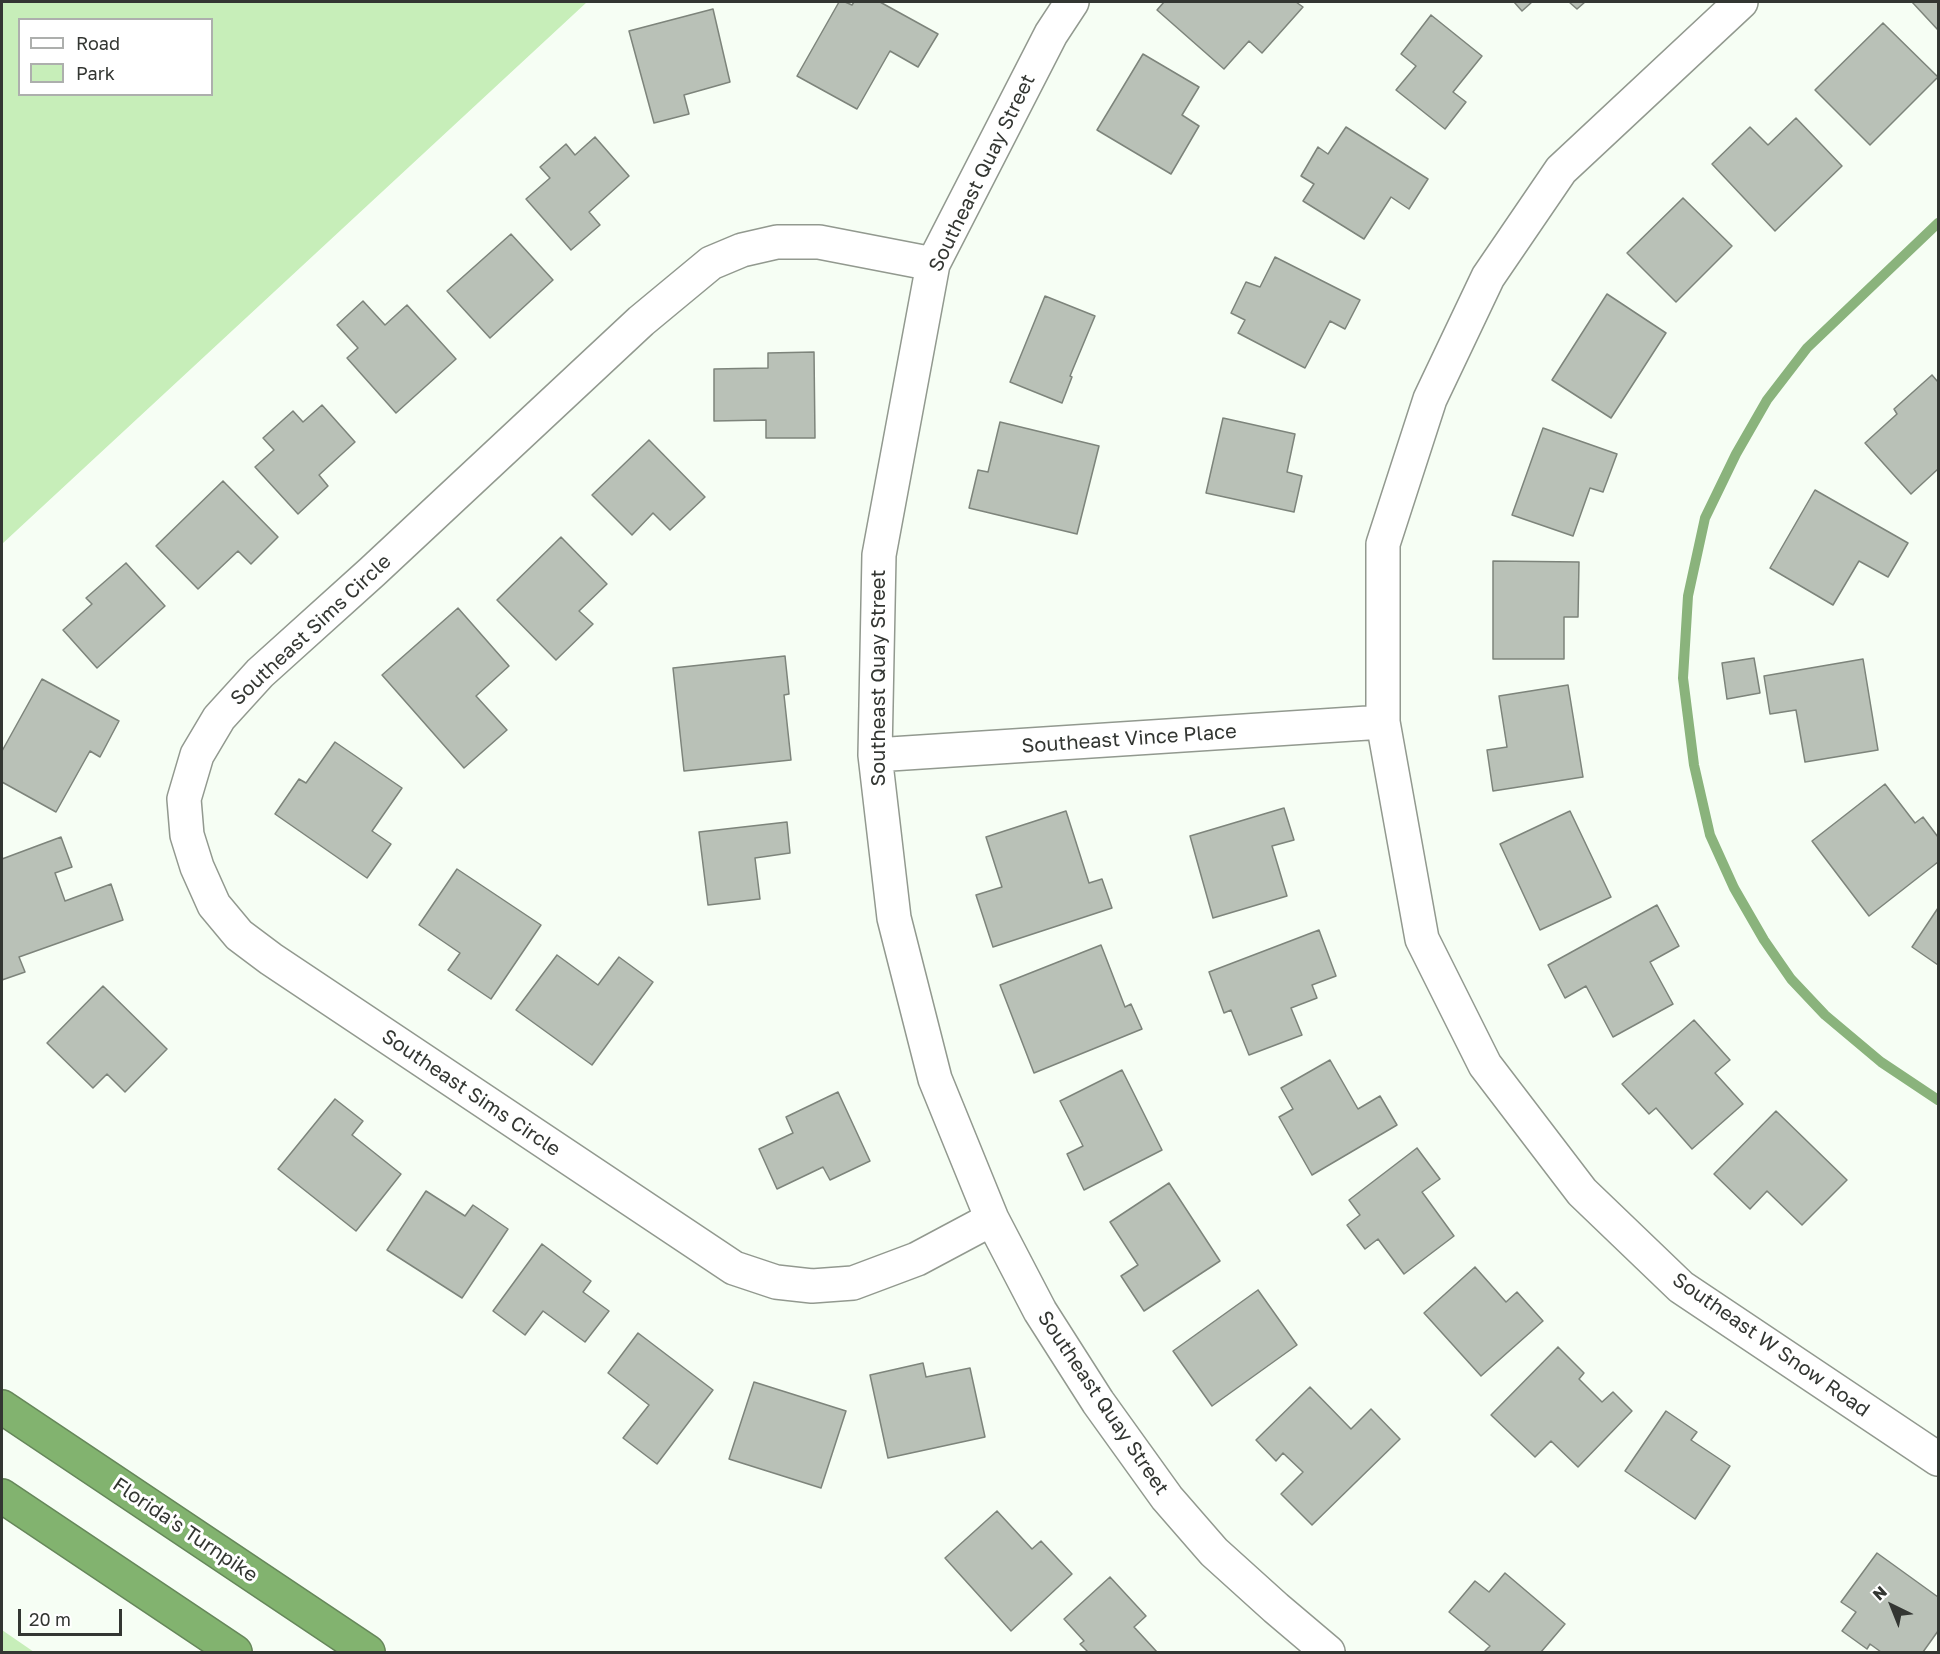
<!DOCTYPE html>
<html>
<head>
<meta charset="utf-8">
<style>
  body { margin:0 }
  #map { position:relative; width:1940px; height:1654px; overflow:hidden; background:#f6fef4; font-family:"Golos Text",sans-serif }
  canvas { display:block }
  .frame { position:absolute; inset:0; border:3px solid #333632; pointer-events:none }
  .legend { position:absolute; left:18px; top:18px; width:195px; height:78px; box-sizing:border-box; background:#fff; border:2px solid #adafad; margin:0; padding:8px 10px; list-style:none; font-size:18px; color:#333632 }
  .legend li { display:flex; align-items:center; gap:12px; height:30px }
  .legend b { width:30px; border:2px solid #adafad }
  .north { position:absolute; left:1862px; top:1576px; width:60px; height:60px; -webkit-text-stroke:4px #fff; paint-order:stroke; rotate:317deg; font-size:16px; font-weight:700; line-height:24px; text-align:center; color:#333632 }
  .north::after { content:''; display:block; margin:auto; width:21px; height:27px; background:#333632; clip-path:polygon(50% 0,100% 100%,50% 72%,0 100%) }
  .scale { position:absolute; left:18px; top:1609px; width:104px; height:27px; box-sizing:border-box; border:3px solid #333632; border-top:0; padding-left:8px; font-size:18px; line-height:21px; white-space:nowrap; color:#333632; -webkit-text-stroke:4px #fff; paint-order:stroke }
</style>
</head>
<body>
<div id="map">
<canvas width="1940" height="1654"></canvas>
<div class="frame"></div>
<ul class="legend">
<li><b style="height:8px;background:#fff"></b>Road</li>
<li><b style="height:16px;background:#c7eeb9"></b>Park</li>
</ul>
<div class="north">N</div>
<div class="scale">20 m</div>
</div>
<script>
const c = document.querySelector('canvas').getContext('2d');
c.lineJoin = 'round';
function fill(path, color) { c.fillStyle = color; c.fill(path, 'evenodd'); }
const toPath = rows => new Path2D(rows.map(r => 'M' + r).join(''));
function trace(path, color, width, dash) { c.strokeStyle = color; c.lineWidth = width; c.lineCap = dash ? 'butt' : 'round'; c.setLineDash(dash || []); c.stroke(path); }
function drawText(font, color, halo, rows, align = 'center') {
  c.font = font + ' "Golos Text",sans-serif'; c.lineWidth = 6; c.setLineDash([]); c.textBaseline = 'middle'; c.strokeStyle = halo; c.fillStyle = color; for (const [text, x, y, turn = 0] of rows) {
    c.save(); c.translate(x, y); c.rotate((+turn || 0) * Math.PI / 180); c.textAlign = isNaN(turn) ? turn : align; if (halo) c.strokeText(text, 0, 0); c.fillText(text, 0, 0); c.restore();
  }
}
const green = toPath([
  [2,2,587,2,2,544],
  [20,20,212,20,212,94,20,94],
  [2,1630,34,1652,2,1652]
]);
const stream = toPath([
  [1938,223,1807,348,1767,400,1736,454,1705,518,1688,596,1683,678,1694,765,1710,835,1734,888,1764,940,1791,979,1825,1015,1881,1062,1938,1100]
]);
const building = toPath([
  [839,2,845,2,852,5,854,2,880,2,938,34,918,67,890,51,857,109,797,76,839,2],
  [1164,2,1296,2,1303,7,1262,53,1249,41,1224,69,1157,10,1164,2],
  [1514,2,1532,2,1522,11,1514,2],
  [1569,2,1585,2,1577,9,1569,2],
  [1912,2,1938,2,1938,30,1912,2],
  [713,9,730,82,684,95,689,114,654,123,629,31,713,9],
  [1431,15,1482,56,1453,92,1466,102,1445,129,1396,90,1416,66,1401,54,1431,15],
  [1883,23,1938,77,1870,145,1815,90,1883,23],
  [1143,54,1199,87,1182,115,1199,126,1171,174,1097,130,1143,54],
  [1796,118,1842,166,1775,231,1712,164,1750,127,1768,145,1796,118],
  [1346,127,1428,179,1409,209,1391,197,1364,239,1303,201,1314,184,1301,176,1318,147,1328,154,1346,127],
  [595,137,629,176,589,212,600,225,571,250,526,199,550,178,540,167,566,144,575,155,595,137],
  [1683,198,1732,246,1676,302,1627,253,1683,198],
  [511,234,553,280,490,338,447,291,511,234],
  [1275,257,1360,300,1345,329,1330,321,1305,368,1238,333,1245,320,1231,313,1246,282,1260,287,1275,257],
  [1607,294,1666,333,1611,418,1552,380,1607,294],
  [1045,296,1095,316,1070,376,1072,377,1062,403,1010,382,1045,296],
  [363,301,385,325,407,305,456,359,396,413,347,358,358,348,337,325,363,301],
  [814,352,815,438,766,438,766,420,714,421,714,369,768,368,768,353,814,352],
  [1932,375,1938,382,1938,469,1911,494,1865,443,1897,414,1894,409,1932,375],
  [322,405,355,442,319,475,328,486,298,514,255,467,274,450,263,438,293,411,303,422,322,405],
  [1223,418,1295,434,1287,472,1302,476,1294,512,1206,493,1223,418],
  [1000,422,1099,446,1077,534,969,508,978,470,988,472,1000,422],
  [1543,428,1617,454,1603,492,1590,488,1573,536,1512,515,1543,428],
  [649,440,705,497,670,530,653,513,632,535,592,495,649,440],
  [223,481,278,537,251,564,238,551,198,589,156,546,223,481],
  [1815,490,1908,543,1888,577,1859,561,1833,605,1770,568,1815,490],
  [561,537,607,584,579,611,593,624,556,660,497,600,561,537],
  [1493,561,1579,562,1578,617,1564,617,1564,659,1493,659,1493,561],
  [126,563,165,606,97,668,63,630,92,604,86,598,126,563],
  [458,608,509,666,476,696,507,730,464,768,382,675,458,608],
  [785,656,789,694,784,695,791,760,684,771,673,668,785,656],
  [1754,658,1760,693,1727,699,1722,663,1754,658],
  [1863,659,1878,750,1805,762,1796,710,1770,714,1764,676,1863,659],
  [42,679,119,721,100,757,90,751,56,812,2,782,2,751,42,679],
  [1568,685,1583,777,1493,791,1487,750,1507,747,1499,696,1568,685],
  [335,742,402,788,372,831,391,844,367,878,275,814,299,779,306,783,335,742],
  [1885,784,1915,823,1923,817,1938,837,1938,862,1869,916,1812,841,1885,784],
  [1284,808,1294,840,1272,846,1287,896,1213,918,1190,836,1284,808],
  [1066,811,1089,883,1102,879,1112,908,993,947,976,895,1002,887,986,837,1066,811],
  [1570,811,1611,897,1540,930,1500,844,1570,811],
  [787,822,790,853,755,858,760,899,708,905,699,832,787,822],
  [61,837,72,867,55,873,65,901,111,884,123,920,19,957,25,972,2,980,2,859,61,837],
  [457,869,541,925,491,999,448,970,460,953,419,925,457,869],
  [1657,905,1679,946,1650,962,1673,1004,1613,1037,1586,986,1565,998,1548,965,1657,905],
  [1938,908,1938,965,1912,947,1938,908],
  [1319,930,1336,976,1312,985,1317,998,1291,1008,1302,1035,1249,1055,1231,1010,1224,1013,1209,972,1319,930],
  [1101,945,1125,1007,1131,1004,1142,1029,1034,1073,1000,985,1101,945],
  [557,955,598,985,619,957,653,982,592,1065,516,1010,557,955],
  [103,986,167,1049,125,1092,107,1074,93,1088,47,1043,103,986],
  [1694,1020,1730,1060,1715,1073,1743,1104,1692,1149,1656,1108,1649,1114,1622,1084,1694,1020],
  [1330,1060,1358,1109,1380,1096,1397,1125,1312,1175,1279,1117,1293,1109,1281,1088,1330,1060],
  [1122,1070,1162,1150,1084,1190,1067,1154,1083,1146,1060,1101,1122,1070],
  [838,1092,870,1161,830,1180,823,1167,777,1189,759,1149,793,1133,786,1117,838,1092],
  [335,1099,363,1121,352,1135,401,1174,356,1231,278,1169,335,1099],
  [1776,1111,1847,1180,1802,1225,1767,1191,1750,1209,1714,1174,1776,1111],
  [1417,1148,1440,1179,1422,1192,1454,1236,1404,1274,1378,1239,1365,1249,1347,1225,1360,1215,1349,1200,1417,1148],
  [1169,1183,1220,1261,1144,1311,1121,1276,1138,1265,1110,1222,1169,1183],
  [426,1191,465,1216,473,1205,508,1229,462,1298,387,1250,426,1191],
  [542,1244,591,1281,583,1292,609,1311,585,1342,543,1311,525,1335,493,1311,542,1244],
  [1475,1267,1506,1302,1517,1292,1543,1321,1481,1376,1424,1313,1475,1267],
  [1258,1290,1297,1345,1212,1406,1173,1351,1258,1290],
  [638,1333,713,1390,657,1464,623,1438,649,1405,608,1373,638,1333],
  [1558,1347,1584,1373,1579,1379,1602,1402,1613,1392,1632,1411,1578,1467,1551,1441,1535,1457,1491,1415,1558,1347],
  [923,1363,926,1377,970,1368,985,1437,888,1458,870,1375,923,1363],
  [754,1382,846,1411,821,1488,729,1459,754,1382],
  [1310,1387,1351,1429,1371,1409,1400,1439,1312,1525,1281,1494,1303,1472,1283,1453,1276,1461,1256,1440,1310,1387],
  [1666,1411,1697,1432,1691,1440,1730,1466,1695,1519,1625,1471,1666,1411],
  [997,1511,1032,1549,1041,1541,1072,1574,1011,1631,945,1558,997,1511],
  [1877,1553,1938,1597,1938,1631,1923,1652,1881,1652,1870,1644,1867,1649,1842,1631,1856,1612,1841,1602,1877,1553],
  [1505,1573,1565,1624,1541,1652,1484,1652,1490,1646,1449,1612,1475,1581,1489,1592,1505,1573],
  [1110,1577,1146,1616,1134,1627,1157,1652,1088,1652,1080,1644,1084,1641,1064,1619,1110,1577]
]);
const minor = toPath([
  [1072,2,1051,34,933,264,879,555,875,755,894,918,935,1079,992,1219,1040,1311,1098,1402,1167,1498,1214,1552,1276,1608,1328,1652],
  [1741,2,1561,170,1488,277,1430,399,1383,544,1383,722,1422,939,1485,1065,1582,1192,1681,1287,1938,1459],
  [933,264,819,242,777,242,742,250,711,263,641,321,372,572,260,673,219,718,197,755,184,799,187,835,197,867,214,905,239,935,271,959,734,1268,776,1282,812,1286,853,1283,917,1259,992,1219],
  [875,755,1383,722]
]);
const highway = toPath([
  [2,1407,368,1652],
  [2,1496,235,1652]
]);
const streetNames = [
  ["Southeast Quay Street",982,173,-64],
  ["Southeast Sims Circle",311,630,-43],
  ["Southeast Quay Street",879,678,-90],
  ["Southeast Vince Place",1129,739,-4],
  ["Southeast Sims Circle",471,1093,34],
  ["Southeast W Snow Road",1771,1345,35],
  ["Southeast Quay Street",1103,1403,56],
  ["Florida's Turnpike",185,1530,34]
];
fill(green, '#c7eeb9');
trace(stream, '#8ab37c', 10);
fill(building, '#b9c1b7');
trace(building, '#7d847b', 1.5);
trace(minor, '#92998f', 36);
trace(highway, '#66875a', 36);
trace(minor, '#fff', 33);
trace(highway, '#82b36f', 33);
drawText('20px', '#333632', '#fff', streetNames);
</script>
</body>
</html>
